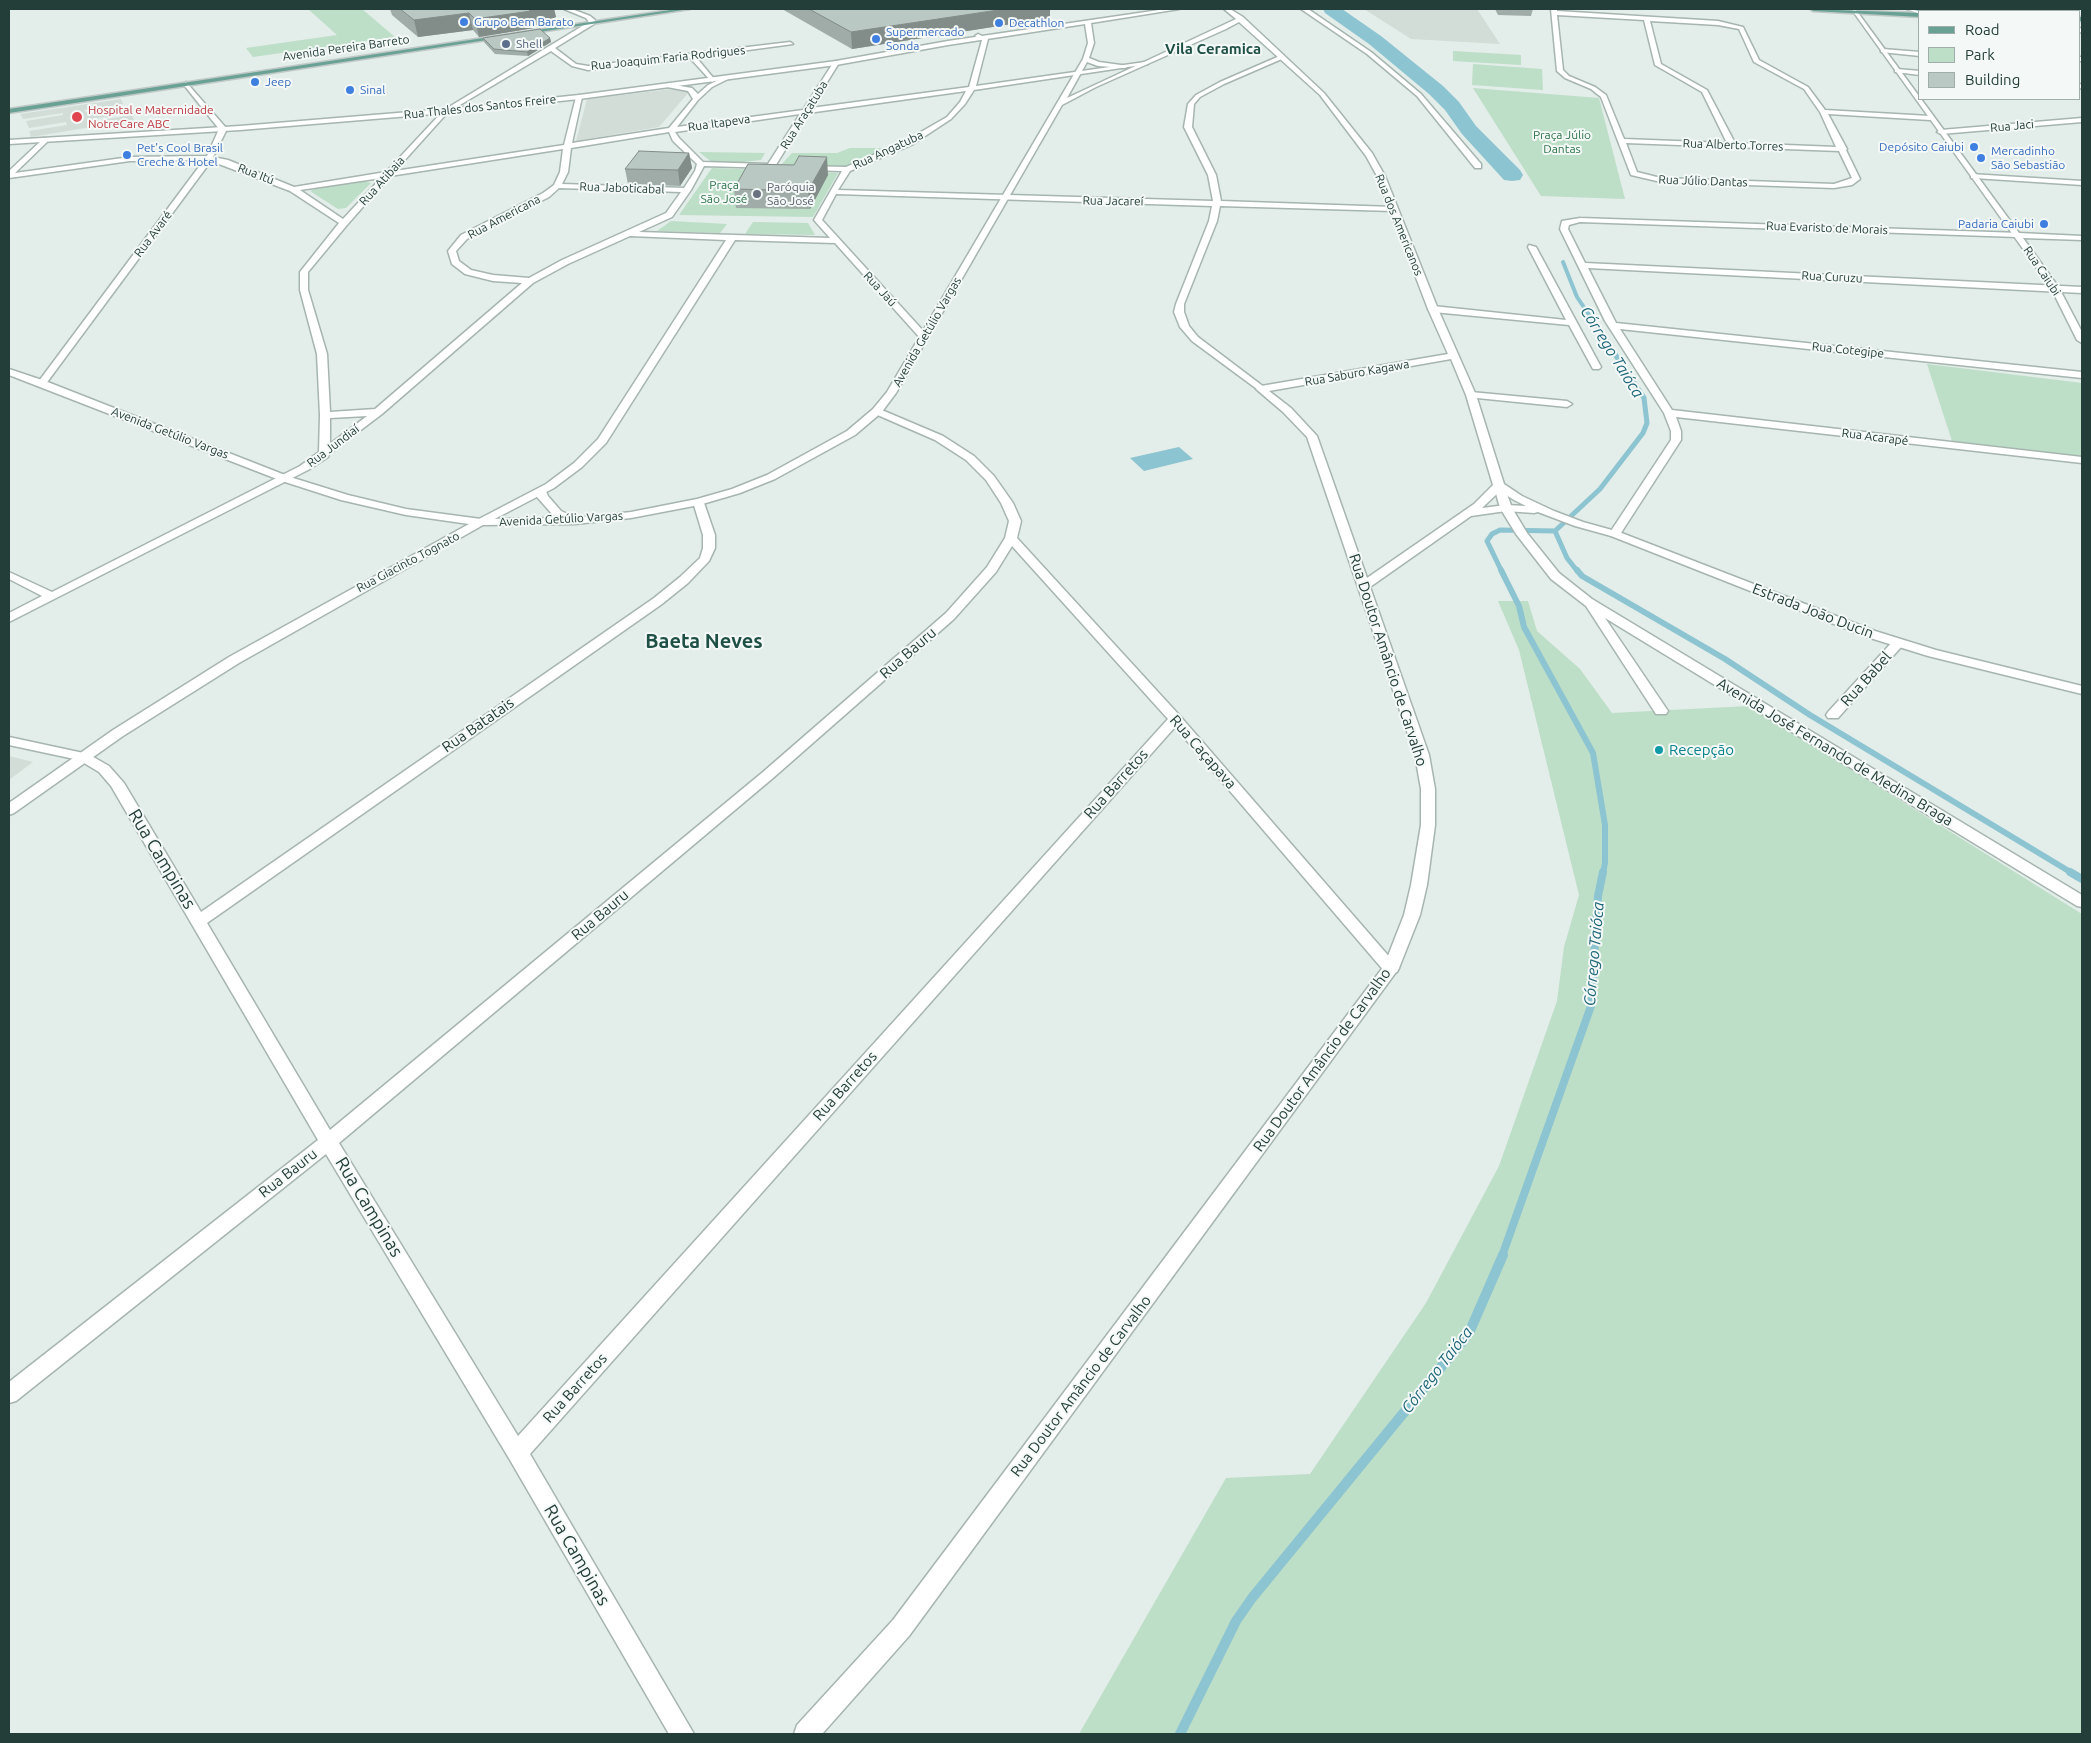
<!DOCTYPE html>
<html>
<head>
<meta charset="utf-8">
<style>
  body { margin:0 }
  #map { position:relative; width:2091px; height:1743px; overflow:hidden; background:#e3ede9; font-family:Ubuntu,sans-serif }
  canvas { display:block }
  .frame { position:absolute; inset:0; border:10px solid #233e38; pointer-events:none }
  .legend { position:absolute; left:1918px; top:10px; width:162px; height:90px; box-sizing:border-box; background:#f4f9f7; border:1px solid #a0aeab; margin:0; padding:6px 9px; list-style:none; font-size:15px; color:#233e38 }
  .legend li { display:flex; align-items:center; gap:10px; height:25px }
  .legend b { width:25px; border:1px solid #a0aeab }
</style>
</head>
<body>
<div id="map">
<canvas width="2091" height="1743"></canvas>
<div class="frame"></div>
<ul class="legend">
<li><b style="height:6px;background:#69a295"></b>Road</li>
<li><b style="height:14px;background:#bddec7"></b>Park</li>
<li><b style="height:14px;background:#b9c8c2"></b>Building</li>
</ul>
</div>
<script>
const c = document.querySelector('canvas').getContext('2d');
c.lineJoin = 'round';
function fill(path, color) { c.fillStyle = color; c.fill(path, 'evenodd'); }
const toPath = rows => new Path2D(rows.map(r => 'M' + r).join(''));
function trace(path, color, width, dash) { c.strokeStyle = color; c.lineWidth = width; c.lineCap = dash ? 'butt' : 'round'; c.setLineDash(dash || []); c.stroke(path); }
function drawText(font, color, halo, rows, align = 'center') {
  c.font = font + ' Ubuntu,sans-serif'; c.lineWidth = 4; c.setLineDash([]); c.textBaseline = 'middle'; c.strokeStyle = halo; c.fillStyle = color; for (const [text, x, y, turn = 0] of rows) {
    c.save(); c.translate(x, y); c.rotate((+turn || 0) * Math.PI / 180); c.textAlign = isNaN(turn) ? turn : align; if (halo) c.strokeText(text, 0, 0); c.fillText(text, 0, 0); c.restore();
  }
}
const built = toPath([
  [1364,9,1477,9,1500,44,1411,39],
  [673,89,689,92,659,127,576,141,587,99],
  [121,99,123,104,84,110,86,112,126,106,130,113,92,119,94,121,132,115,134,120,31,137,29,131,67,125,66,122,29,128,26,121,63,115,63,113,23,119,20,114],
  [9,756,33,762,9,780]
]);
const green = toPath([
  [308,9,362,9,395,37,253,57,246,48,337,35],
  [1453,51,1521,55,1521,65,1453,61],
  [1473,64,1542,69,1543,90,1472,85],
  [1473,88,1599,98,1625,199,1541,196],
  [850,148,890,148,844,167,781,165,792,153,837,153],
  [699,152,765,153,761,160,734,163,713,163],
  [712,168,838,173,813,217,679,215],
  [363,181,371,183,346,208,338,209,310,191,315,189],
  [671,221,727,224,720,233,657,231],
  [753,222,808,223,815,235,745,234],
  [1927,364,2082,383,2082,456,1952,441],
  [1498,601,1528,601,1537,631,1580,669,1612,713,1749,706,2082,914,2082,1734,1079,1734,1226,1478,1310,1474,1426,1303,1499,1166,1557,1001,1564,947,1579,895,1519,650]
]);
const water = toPath([
  [1179,447,1193,459,1144,471,1130,458]
]);
const streamFar4 = toPath([
  [1563,262,1577,297,1602,334]
]);
const streamFar3 = toPath([
  [1555,531,1567,558,1578,572],
  [1502,572,1487,541,1492,534,1500,530,1555,531,1600,489,1643,433,1647,423,1644,398,1601,333]
]);
const streamFar2 = toPath([
  [1501,570,1519,606,1524,627,1593,753,1605,825,1605,863,1603,873],
  [1577,570,1582,576,1725,659,1810,715,2072,873]
]);
const streamFar1 = toPath([
  [2070,872,2082,879],
  [1502,1256,1591,1006,1598,896,1603,872]
]);
const stream = toPath([
  [1180,1734,1236,1621,1252,1598,1469,1333,1503,1255]
]);
const river = toPath([
  [1323,9,1342,9,1381,36,1443,86,1459,102,1476,126,1520,170,1523,175,1520,180,1512,181,1504,180,1462,134,1445,110,1429,94,1369,44,1325,13,1323,9]
]);
const minor = toPath([
  [564,9,572,9,590,16,595,20,594,24,555,48,576,64,588,66,790,42,793,44,696,57,715,80,712,82,690,58,588,70,572,66,551,51,448,112,395,171,564,145,576,97,579,95,582,97,572,143,669,128,693,99,688,91,667,87,667,85,669,84,692,88,698,94,708,85,725,77,730,78,712,87,698,100,677,127,803,110,833,63,836,61,839,63,811,108,969,87,982,40,975,36,978,34,988,39,976,86,1145,62,1148,64,974,90,965,104,951,119,913,144,850,171,838,190,1213,201,1208,175,1184,127,1188,104,1196,95,1220,82,1282,55,1284,56,1284,58,1224,84,1200,97,1194,104,1192,127,1216,175,1221,201,1393,207,1397,209,1393,211,1220,206,1217,221,1184,304,1184,312,1189,326,1198,337,1264,387,1264,391,1261,392,1192,341,1180,327,1174,312,1176,304,1209,221,1212,206,836,194,822,220,927,335,927,339,921,339,835,243,735,240,606,443,582,467,554,488,485,524,477,524,475,522,477,520,546,484,574,463,598,439,726,240,630,236,568,264,533,283,382,414,329,454,328,457,308,470,9,622,9,613,42,596,9,579,9,572,52,592,300,466,319,452,320,415,317,354,300,290,300,272,339,223,290,191,211,161,45,385,42,386,37,383,39,381,204,160,130,161,9,178,9,171,44,138,48,140,47,142,15,173,130,157,207,156,219,129,184,85,183,84,186,82,227,129,213,157,228,160,294,187,386,172,444,110,589,22,586,18,564,9],
  [966,91,960,102,947,117,907,140,846,167,804,166,803,168,807,170,842,171,814,220,830,238,639,232,672,217,691,190,704,166,774,168,808,113,966,91],
  [800,114,768,164,703,162,679,138,675,132,800,114],
  [669,132,673,141,697,164,695,171,684,188,562,184,568,172,571,148,669,132],
  [563,149,560,172,554,185,543,193,461,235,448,251,452,264,465,274,493,281,522,283,375,409,330,412,327,354,308,290,308,272,347,225,390,176,563,149],
  [381,178,343,219,300,190,381,178],
  [559,188,681,192,666,213,562,260,529,278,493,275,471,270,459,261,456,251,467,239,549,197,559,188],
  [367,416,330,444,330,418,367,416],
  [1301,9,1308,9,1371,52,1421,94,1481,164,1481,168,1475,168,1417,96,1367,54,1301,9],
  [1551,9,1557,9,1557,11,1718,21,1743,27,1759,60,1808,87,1825,110,1930,116,1934,118,1930,120,1828,114,1847,149,1846,150,1860,179,1852,185,1834,188,1661,182,1631,175,1601,97,1591,89,1565,78,1557,71,1551,9],
  [1557,15,1644,20,1655,65,1702,92,1727,143,1624,139,1606,95,1595,87,1569,76,1563,70,1557,15],
  [1650,21,1718,25,1739,29,1754,62,1804,89,1820,112,1836,147,1735,143,1707,90,1661,64,1650,21],
  [1626,143,1839,151,1852,178,1834,184,1661,178,1637,172,1626,143],
  [1907,9,1915,9,1922,11,1920,11,1920,14,1907,9],
  [2080,28,2082,29,2082,33,2080,32,2080,28],
  [1883,49,1920,52,1920,56,1881,52,1881,50,1883,49],
  [2080,57,2082,57,2082,61,2080,61,2080,57],
  [1897,69,1920,71,1920,75,1895,72,1895,70,1897,69],
  [2080,84,2082,85,2082,89,2080,88,2080,84],
  [2082,118,2082,122,1941,134,1937,132,1941,130,2082,118],
  [1971,174,2082,181,2082,185,1974,178,1971,178,1971,174],
  [1580,218,2020,233,2021,235,2017,237,1580,222,1569,225,1568,229,1585,263,2082,287,2082,293,1588,268,1616,323,2082,372,2082,378,1620,329,1672,410,2082,457,2082,463,1676,417,1681,431,1681,440,1619,536,1611,536,1609,534,1671,440,1671,431,1664,413,1605,321,1560,229,1562,221,1580,218],
  [1529,245,1536,247,1601,367,1599,369,1593,369,1569,325,1433,312,1428,309,1433,306,1566,320,1528,247,1529,245],
  [1471,392,1567,401,1572,404,1567,407,1467,397,1467,393,1471,392],
  [877,408,943,436,974,456,994,476,1013,503,1021,521,1017,538,1180,716,1399,968,1397,972,1391,974,1385,972,1175,727,530,1454,694,1734,669,1734,510,1460,326,1154,16,1401,9,1403,9,1382,318,1140,111,786,99,772,79,760,9,745,9,737,88,754,109,766,124,783,201,912,654,598,680,577,700,558,703,548,703,535,693,502,699,499,703,500,715,535,715,548,709,561,688,583,662,604,207,923,330,1130,763,772,946,613,987,567,1005,538,1009,521,1001,503,986,480,966,460,935,440,873,413,872,411,877,408],
  [1012,546,1168,719,518,1436,339,1143,773,778,954,619,996,572,1012,546],
  [1499,483,1504,486,1512,508,1527,533,1559,573,1592,599,2082,895,2082,907,2077,906,1605,618,1668,711,1666,714,1656,714,1586,606,1551,579,1516,534,1500,508,1494,486,1499,483],
  [1898,639,1902,640,1904,643,1902,646,1838,718,1828,718,1826,715,1828,712,1894,640,1898,639]
]);
const tertiary = toPath([
  [1166,9,1179,9,1091,23,1094,43,1089,58,1099,62,1128,66,1125,68,1098,66,1087,62,1067,98,1236,19,1224,9,1230,9,1243,17,1324,93,1372,153,1385,176,1438,309,1476,395,1504,484,1522,496,1554,511,1583,522,1619,532,1875,631,1936,650,2082,686,2082,694,1928,656,1867,637,1611,536,1575,526,1538,512,1534,513,1506,511,1471,516,1370,587,1429,755,1435,789,1435,825,1427,885,1420,915,1399,968,909,1636,822,1734,794,1734,797,1725,893,1620,1384,966,1404,915,1411,885,1421,825,1421,789,1415,755,1307,437,1283,412,1256,389,1261,386,1448,354,1428,309,1377,176,1366,156,1320,95,1239,22,1226,29,1096,87,1062,105,896,393,881,413,855,435,775,479,740,493,699,505,631,518,575,524,483,525,239,663,123,736,14,813,9,815,9,803,113,730,229,657,469,524,406,515,341,500,282,481,9,375,9,369,45,381,290,477,348,495,406,509,481,519,559,518,553,515,537,497,536,491,541,488,545,489,548,496,561,511,576,518,631,512,697,499,732,489,767,475,847,431,873,409,887,392,1083,59,1088,43,1085,24,948,45,836,65,579,99,446,113,240,130,9,144,9,140,240,126,446,109,579,95,836,61,948,41,1166,9],
  [1451,359,1466,395,1493,485,1474,504,1367,578,1317,436,1291,408,1269,391,1451,359],
  [1500,491,1514,500,1526,506,1506,505,1482,508,1500,491],
  [1852,10,1856,10,2019,233,2082,236,2082,240,2023,238,2059,288,2082,332,2082,343,2077,340,2051,288,1852,10]
]);
const primary = toPath([
  [677,9,690,9,9,113,9,109,677,9],
  [1810,9,1920,13,1920,17,1813,11,1810,9],
  [1907,9,1939,9,1951,11,1920,11,1907,9],
  [2080,17,2082,17,2082,21,2080,21,2080,17]
]);
const wall = toPath([
  [390,9,554,9,556,17,534,26,534,28,479,37,473,30,418,37,392,15],
  [782,9,1050,9,1050,18,852,49],
  [1495,9,1533,9,1531,16,1498,15],
  [483,38,550,38,551,42,528,56,495,54,484,42],
  [689,153,692,168,680,186,628,184,625,169],
  [828,175,810,209,736,208,734,189]
]);
const shadedWall = toPath([
  [531,9,554,9,556,17,534,26,534,28,479,37,475,19],
  [1005,9,1050,9,1050,18,852,49,851,32],
  [469,13,473,30,418,37,414,20],
  [550,38,551,42,528,56,527,52],
  [689,153,692,168,680,186,678,170],
  [827,157,828,175,810,209,808,191]
]);
const building = toPath([
  [400,9,531,9,529,10,531,11,475,19,469,13,414,20,400,9],
  [809,9,1005,9,851,32,809,9],
  [540,29,550,38,527,52,494,49,483,38,540,29],
  [639,151,689,153,678,170,625,169,639,151],
  [799,156,827,157,808,191,734,189,748,164,794,165,799,156]
]);
const markers = [
  [464,22,5,"#3f7fe0"],
  [999,23,5,"#3f7fe0"],
  [876,39,5,"#3f7fe0"],
  [506,44,5,"#5c6f8a"],
  [255,82,5,"#3f7fe0"],
  [350,90,5,"#3f7fe0"],
  [77,117,6,"#e0444e"],
  [1974,147,5,"#3f7fe0"],
  [127,155,5,"#3f7fe0"],
  [1981,158,5,"#3f7fe0"],
  [757,194,5,"#6b7280"],
  [2044,224,5,"#3f7fe0"],
  [1659,750,5,"#0f9aa8"]
];
const farShopnames = [
  ["Grupo Bem Barato",474,22],
  ["Decathlon",1009,23],
  ["Supermercado",886,32],
  ["Sonda",886,46],
  ["Jeep",265,82],
  ["Sinal",360,90],
  ["Depósito Caiubi",1964,147,"right"],
  ["Pet's Cool Brasil",137,148],
  ["Creche & Hotel",137,162],
  ["Mercadinho",1991,151],
  ["São Sebastião",1991,165],
  ["Padaria Caiubi",2034,224,"right"]
];
const farServicenames = [
  ["Shell",516,44]
];
const farStreetnames = [
  ["Avenida Pereira Barreto",346,48,-8],
  ["Rua Joaquim Faria Rodrigues",668,58,-6],
  ["Rua Thales dos Santos Freire",480,107,-6],
  ["Rua Araçatuba",804,115,-58],
  ["Rua Itapeva",719,123,-8],
  ["Rua Jaci",2012,126,-5],
  ["Rua Alberto Torres",1733,145,2],
  ["Rua Angatuba",888,150,-25],
  ["Rua Itú",256,174,21],
  ["Rua Atibaia",382,181,-48],
  ["Rua Júlio Dantas",1703,181,2],
  ["Rua Jaboticabal",622,188,2],
  ["Rua Jacareí",1113,201,1],
  ["Rua Americana",504,217,-28],
  ["Rua dos Americanos",1399,225,68],
  ["Rua Evaristo de Morais",1827,228,2],
  ["Rua Avaré",153,234,-53],
  ["Rua Caiubi",2042,271,56],
  ["Rua Curuzu",1832,277,3],
  ["Rua Jaú",880,289,47],
  ["Avenida Getúlio Vargas",927,332,-60],
  ["Rua Cotegipe",1848,350,6],
  ["Rua Saburo Kagawa",1357,373,-10],
  ["Avenida Getúlio Vargas",170,433,21],
  ["Rua Acarapé",1875,437,7],
  ["Rua Jundiaí",333,446,-37],
  ["Avenida Getúlio Vargas",561,519,-3],
  ["Rua Giacinto Tognato",408,562,-28]
];
const farHealthnames = [
  ["Hospital e Maternidade",88,110],
  ["NotreCare ABC",88,124]
];
const farParknames = [
  ["Praça Júlio",1562,135],
  ["Dantas",1562,149],
  ["Praça",724,185],
  ["São José",724,199]
];
const farWorshipnames = [
  ["Paróquia",767,187],
  ["São José",767,201]
];
const farQuarternames = [
  ["Vila Ceramica",1213,49]
];
const streetNames = [
  ["Estrada João Ducin",1813,611,21],
  ["Rua Bauru",908,653,-41],
  ["Rua Doutor Amâncio de Carvalho",1388,660,72],
  ["Rua Babel",1866,679,-48],
  ["Rua Batatais",478,725,-35],
  ["Rua Caçapava",1203,752,49],
  ["Avenida José Fernando de Medina Braga",1835,752,31],
  ["Rua Barretos",1116,784,-48],
  ["Rua Bauru",600,915,-40],
  ["Rua Doutor Amâncio de Carvalho",1322,1060,-54],
  ["Rua Barretos",845,1086,-48],
  ["Rua Bauru",288,1173,-38],
  ["Rua Doutor Amâncio de Carvalho",1081,1386,-53],
  ["Rua Barretos",575,1388,-48]
];
const cultureNames = [
  ["Recepção",1669,750]
];
const waterNames = [
  ["Córrego Taióca",1612,352,58],
  ["Córrego Taióca",1594,954,-85],
  ["Córrego Taióca",1437,1370,-52]
];
const nearStreetnames = [
  ["Rua Campinas",162,859,59],
  ["Rua Campinas",369,1207,59],
  ["Rua Campinas",577,1555,60]
];
const districtNames = [
  ["Baeta Neves",704,641]
];
fill(built, '#d2ddd8');
fill(green, '#bddec7');
fill(water, '#8cc4d1');
trace(streamFar4, '#8cc4d1', 4);
trace(streamFar3, '#8cc4d1', 5);
trace(streamFar2, '#8cc4d1', 6);
trace(streamFar1, '#8cc4d1', 8);
trace(stream, '#8cc4d1', 10);
fill(river, '#8cc4d1');
trace(minor, '#a6b5b0', 3);
trace(tertiary, '#a6b5b0', 3);
trace(primary, '#c1c9c7', 3);
fill(minor, '#fff');
fill(tertiary, '#fff');
fill(primary, '#69a295');
fill(wall, '#9faca7');
fill(shadedWall, '#828c88');
fill(building, '#b9c8c2');
trace(building, '#828c88', 1);
for (const [x, y, r, color] of markers) { const dot = new Path2D(); dot.arc(x, y, r, 0, 2 * Math.PI); c.fillStyle = color; c.fill(dot); trace(dot, '#f4f9f7', 2); }
drawText('12px', '#366cbe', '#f4f9f7', farShopnames, 'left');
drawText('12px', '#4e5e75', '#f4f9f7', farServicenames, 'left');
drawText('12px', '#233e38', '#f4f9f7', farStreetnames);
drawText('12px', '#be3a42', '#f4f9f7', farHealthnames, 'left');
drawText('12px', '#2e754c', '#f4f9f7', farParknames);
drawText('12px', '#5b616d', '#f4f9f7', farWorshipnames, 'left');
drawText('bold 15px', '#1f5046', '#f4f9f7', farQuarternames);
drawText('15px', '#233e38', '#f4f9f7', streetNames);
drawText('15px', '#0d838f', '#f4f9f7', cultureNames, 'left');
drawText('italic 16px', '#1e677a', '#f4f9f7', waterNames);
drawText('18px', '#233e38', '#f4f9f7', nearStreetnames);
drawText('bold 20px', '#1f5046', '#f4f9f7', districtNames);
</script>
</body>
</html>
